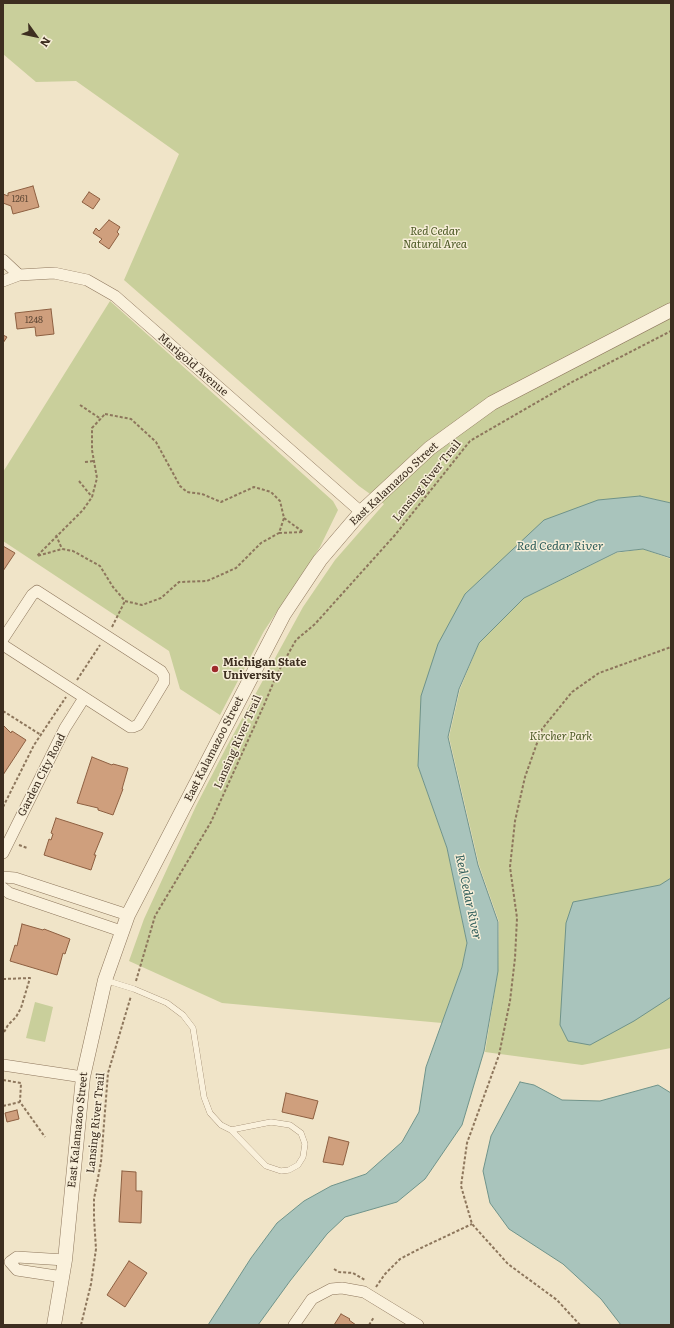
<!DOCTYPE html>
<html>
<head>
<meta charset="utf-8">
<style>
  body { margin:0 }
  #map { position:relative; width:674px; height:1328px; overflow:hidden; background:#f0e4c8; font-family:Literata,serif }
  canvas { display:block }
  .frame { position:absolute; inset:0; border:4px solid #3d2e20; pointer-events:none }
  .north { position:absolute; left:16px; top:16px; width:40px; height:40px; -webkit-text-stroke:3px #f7eed8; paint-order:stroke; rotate:123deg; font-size:11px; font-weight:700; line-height:16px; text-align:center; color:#3d2e20 }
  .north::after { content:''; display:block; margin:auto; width:14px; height:18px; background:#3d2e20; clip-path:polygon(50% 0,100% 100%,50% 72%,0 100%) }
</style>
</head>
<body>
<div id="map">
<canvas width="674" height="1328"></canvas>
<div class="frame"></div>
<div class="north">N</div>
</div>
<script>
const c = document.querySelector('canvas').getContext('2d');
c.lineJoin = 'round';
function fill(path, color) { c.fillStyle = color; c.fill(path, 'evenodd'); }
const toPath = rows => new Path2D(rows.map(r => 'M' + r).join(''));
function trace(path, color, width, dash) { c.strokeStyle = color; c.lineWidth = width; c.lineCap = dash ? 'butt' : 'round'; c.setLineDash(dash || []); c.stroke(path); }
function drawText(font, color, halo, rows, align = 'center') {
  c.font = font + ' Literata,serif'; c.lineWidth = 3; c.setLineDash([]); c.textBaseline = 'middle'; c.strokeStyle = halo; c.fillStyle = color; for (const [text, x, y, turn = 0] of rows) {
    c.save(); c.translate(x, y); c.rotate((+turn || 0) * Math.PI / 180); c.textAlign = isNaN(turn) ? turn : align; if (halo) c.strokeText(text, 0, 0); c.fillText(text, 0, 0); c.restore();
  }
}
const green = toPath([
  [3,3,671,3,671,503,640,496,465,594,418,766,447,848,467,943,462,967,442,1023,222,1003,129,961,144,919,196,806,227,746,303,607,335,560,384,504,359,486,124,280,179,154,76,81,36,82,3,54],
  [110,301,333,501,338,510,320,547,264,631,220,715,180,689,169,651,3,541,3,472],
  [643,549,671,559,671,1048,582,1065,485,1052,498,971,499,922,479,865,449,737,460,689,479,643,524,598,616,553],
  [35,1002,53,1007,45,1042,26,1038]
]);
const water = toPath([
  [640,496,671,503,671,558,643,549,617,552,524,598,479,643,459,689,448,737,478,865,498,922,498,971,484,1051,462,1125,425,1179,397,1202,345,1217,327,1234,290,1281,258,1325,208,1325,251,1258,277,1223,304,1201,331,1186,366,1174,402,1142,419,1112,426,1067,462,967,467,943,447,848,418,766,421,696,438,644,465,594,544,520,598,500,640,496],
  [671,878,671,997,634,1021,590,1045,568,1041,560,1025,566,923,573,902,660,885,671,878],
  [520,1082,534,1085,562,1100,600,1101,658,1085,671,1093,671,1325,621,1325,601,1299,563,1264,509,1229,490,1203,483,1171,491,1136,520,1082]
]);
const building = toPath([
  [33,186,39,207,13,214,11,206,3,203,3,194,8,196,8,193,33,186],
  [89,192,100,199,93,209,82,202,89,192],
  [109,220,120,227,117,232,119,234,109,249,99,242,102,239,93,233,96,228,99,231,109,220],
  [51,309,54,334,36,336,35,327,17,329,15,313,51,309],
  [3,335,7,337,3,343,3,335],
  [3,546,15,553,3,571,3,546],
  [3,725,11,733,12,731,26,740,3,775,3,725],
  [92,757,112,765,113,764,128,768,122,789,123,789,113,815,98,810,98,808,77,803,92,757],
  [56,818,103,833,94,855,96,855,91,870,44,855,49,839,51,840,53,834,51,833,56,818],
  [22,924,43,930,44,929,70,939,65,954,63,953,57,975,10,961,15,945,17,946,22,924],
  [286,1093,318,1101,313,1119,282,1112,286,1093],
  [17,1110,19,1119,7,1122,5,1113,17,1110],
  [329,1137,349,1142,343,1165,323,1162,329,1137],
  [122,1171,136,1172,136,1191,142,1191,141,1223,119,1222,122,1171],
  [129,1261,147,1273,125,1307,107,1295,129,1261],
  [341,1314,350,1319,349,1320,356,1325,334,1325,341,1314]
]);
const path = toPath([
  [80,405,101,419],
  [105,414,131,419,156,442,180,486,187,492,202,494,221,502,254,487,271,492,280,501,284,518,279,533,261,543,236,568,207,581,179,582,161,598,142,605,125,601,113,587,100,566,73,551,62,549,37,556,83,510,92,497,97,478,92,450,92,428,105,414],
  [85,462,94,461],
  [79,481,92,497],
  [284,518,303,532],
  [279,533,303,532],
  [56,535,62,549],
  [112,627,125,601],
  [77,680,100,645],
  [3,711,41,735],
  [3,807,34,745,66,697],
  [19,845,27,848],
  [3,979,30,978,21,1008,16,1017,8,1025,3,1034],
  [136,981,155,916,211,822,264,705,277,674,296,640,315,624,395,535,470,441,574,381,671,331],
  [3,1080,21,1083,20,1102],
  [3,1106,20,1102,45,1137],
  [334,1269,339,1272,353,1273,365,1280],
  [376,1287,385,1274,400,1259,421,1248,472,1224],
  [81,1325,91,1284,96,1249,94,1218,94,1199,101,1162,108,1073,131,996],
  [369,1325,374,1317],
  [580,1325,557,1300,508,1264,472,1224,461,1186,467,1143,499,1055,510,1001,515,958,517,918,510,867,515,821,525,777,542,729,572,692,599,673,671,647]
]);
const service = toPath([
  [105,980,134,989,167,1003,183,1015,193,1028,204,1097,210,1113,221,1125,231,1130,271,1122,290,1125,301,1133,305,1144,303,1157,298,1165,289,1170,281,1171,266,1166,231,1130]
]);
const minor = toPath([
  [3,260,19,275],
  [3,281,19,275,54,273,87,280,115,296,361,512],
  [3,639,32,595,37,591,161,671,164,676,164,682,138,725,133,727,130,727,3,645],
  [3,853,65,728,84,698],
  [3,877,15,878,128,915],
  [3,888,9,893,121,931],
  [3,1065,83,1077],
  [10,1262,17,1270,63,1277],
  [10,1262,17,1257,65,1260],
  [294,1325,312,1299,331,1289,342,1288,364,1292,418,1325]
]);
const tertiary = toPath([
  [54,1325,65,1260,83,1077,105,980,128,915,284,614,320,560,361,512,430,448,492,403,671,310]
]);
const markers = [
  [215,669,4,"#9e2a2b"]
];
const numberNames = [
  ["1261",20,199],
  ["1248",34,320]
];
const parkNames = [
  ["Red Cedar",435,232],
  ["Natural Area",435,245],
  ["Kircher Park",561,737]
];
const streetNames = [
  ["Marigold Avenue",193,365,41],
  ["Lansing River Trail",427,481,-51],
  ["East Kalamazoo Street",394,484,-43],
  ["Lansing River Trail",238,742,-66],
  ["East Kalamazoo Street",214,749,-63],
  ["Garden City Road",42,775,-63],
  ["Lansing River Trail",96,1123,-84],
  ["East Kalamazoo Street",78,1130,-84]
];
const poiNames = [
  ["Michigan State",223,663],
  ["University",223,676]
];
const waterNames = [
  ["Red Cedar River",560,546],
  ["Red Cedar River",468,897,78]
];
fill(green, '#c9cf9b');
fill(water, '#a9c4bc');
trace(water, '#6f938a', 1);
fill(building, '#cf9f7d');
trace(building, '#8d5f41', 1);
trace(service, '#8d765c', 6);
trace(minor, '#8d765c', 12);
trace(tertiary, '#8d765c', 15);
trace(path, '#8d765c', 2, [3, 2]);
trace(service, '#faf1dc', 5.5);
trace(minor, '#faf1dc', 11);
trace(tertiary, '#faf1dc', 14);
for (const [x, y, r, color] of markers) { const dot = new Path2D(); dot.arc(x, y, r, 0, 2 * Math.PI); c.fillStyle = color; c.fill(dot); trace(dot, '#f7eed8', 1.5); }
drawText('9px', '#624a37', null, numberNames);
drawText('italic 11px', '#4d5a26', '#f7eed8', parkNames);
drawText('11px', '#3d2e20', '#f7eed8', streetNames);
drawText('bold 11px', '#3d2e20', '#f7eed8', poiNames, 'left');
drawText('italic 12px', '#2f5d5a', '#f7eed8', waterNames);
</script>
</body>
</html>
